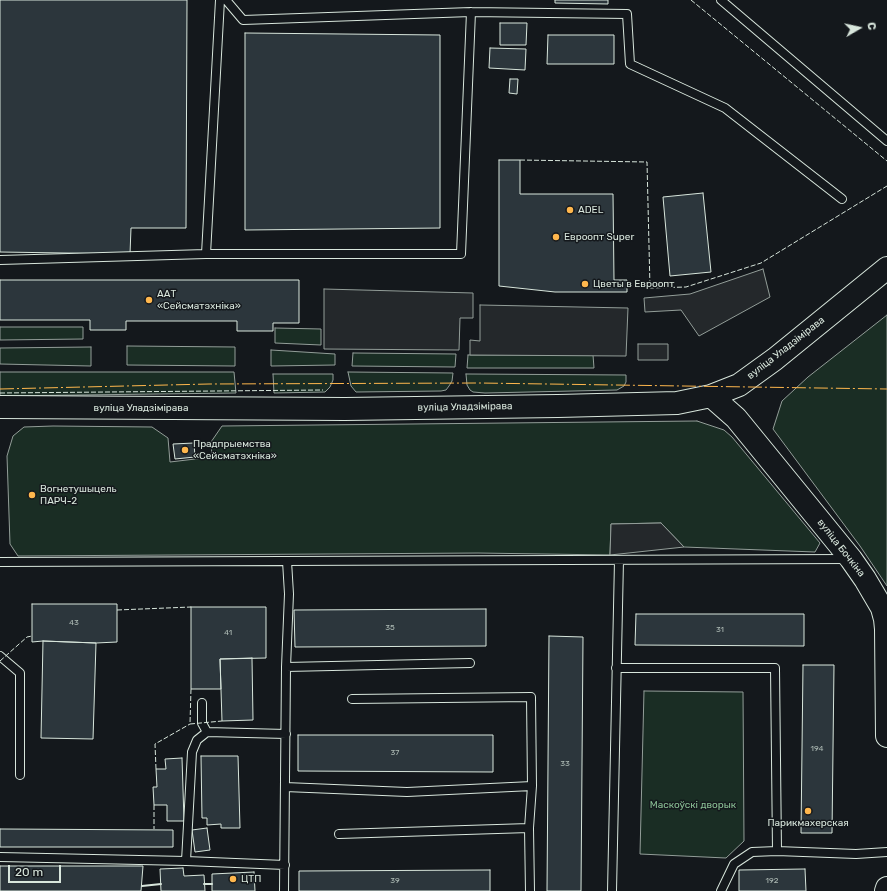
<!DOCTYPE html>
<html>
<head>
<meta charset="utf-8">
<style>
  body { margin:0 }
  #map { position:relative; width:887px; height:891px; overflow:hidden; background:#14181c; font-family:Rubik,sans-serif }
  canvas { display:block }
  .north { position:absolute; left:839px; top:8px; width:40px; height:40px; -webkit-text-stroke:3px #14181c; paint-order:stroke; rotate:81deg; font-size:11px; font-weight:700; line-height:16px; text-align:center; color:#d8e6dc }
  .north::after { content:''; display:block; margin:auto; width:14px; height:18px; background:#d8e6dc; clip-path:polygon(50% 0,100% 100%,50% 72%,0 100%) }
  .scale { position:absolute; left:8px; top:865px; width:53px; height:18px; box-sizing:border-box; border:2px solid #d8e6dc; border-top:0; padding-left:5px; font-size:12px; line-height:14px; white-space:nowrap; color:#d8e6dc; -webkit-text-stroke:3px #14181c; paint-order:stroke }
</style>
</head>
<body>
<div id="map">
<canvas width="887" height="891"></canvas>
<div class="north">С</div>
<div class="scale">20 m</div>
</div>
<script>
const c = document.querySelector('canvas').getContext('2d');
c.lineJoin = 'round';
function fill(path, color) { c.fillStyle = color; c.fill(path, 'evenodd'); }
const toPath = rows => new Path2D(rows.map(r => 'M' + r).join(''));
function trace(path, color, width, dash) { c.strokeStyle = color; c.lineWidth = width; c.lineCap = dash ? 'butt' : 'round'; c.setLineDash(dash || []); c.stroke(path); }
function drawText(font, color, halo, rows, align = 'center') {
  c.font = font + ' Rubik,sans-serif'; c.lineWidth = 3; c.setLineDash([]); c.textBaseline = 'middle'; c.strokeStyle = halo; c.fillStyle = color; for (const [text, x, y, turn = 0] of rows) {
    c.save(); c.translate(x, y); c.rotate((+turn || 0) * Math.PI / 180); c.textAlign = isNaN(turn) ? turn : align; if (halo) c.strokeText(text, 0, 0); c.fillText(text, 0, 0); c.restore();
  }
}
const green = toPath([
  [887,315,887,586,860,546,773,429,782,401,808,377,887,315],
  [0,327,83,327,83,339,0,340,0,327],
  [275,328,321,329,321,345,275,343,275,328],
  [127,346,235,347,235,366,127,365,127,346],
  [91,347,91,366,0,364,0,348,91,347],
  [271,350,335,354,335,365,271,366,271,350],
  [353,353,456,354,455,367,352,366,353,353],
  [468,355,593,355,594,368,467,368,468,355],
  [0,372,234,372,236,393,0,396,0,372],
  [348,372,453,373,452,381,449,386,446,390,441,391,356,392,351,386,348,372],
  [273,374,333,374,333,380,330,387,325,392,274,393,273,374],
  [466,374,626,375,626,382,624,386,617,390,485,393,473,392,470,390,467,385,466,374],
  [697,421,724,430,732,437,820,543,815,552,684,547,661,523,611,524,610,555,478,553,18,556,10,544,7,456,13,436,24,427,53,426,152,427,168,438,170,462,212,457,211,442,222,426,697,421],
  [644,691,743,692,744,841,726,858,640,854,644,691]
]);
const parking = toPath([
  [763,269,770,297,699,336,681,310,645,312,644,298,690,294,763,269],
  [324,289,473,293,473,318,460,318,459,350,324,349,324,289],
  [480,305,628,308,626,356,470,355,470,340,480,341,480,305],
  [638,344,668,344,668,360,638,360,638,344],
  [661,523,684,547,610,555,611,524,661,523]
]);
const building = toPath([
  [0,0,187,0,186,228,131,228,130,254,0,252,0,0],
  [555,0,608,0,608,4,555,3,555,0],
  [500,23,527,23,526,45,500,45,500,23],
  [245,33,440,35,440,228,245,230,245,33],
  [548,35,614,35,614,64,547,64,548,35],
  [490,48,526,49,525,70,489,68,490,48],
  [510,79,518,79,517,94,509,93,510,79],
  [499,160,520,160,520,194,613,194,614,280,627,280,627,292,555,292,499,286,499,160],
  [703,193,711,272,670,276,663,197,703,193],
  [0,280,299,280,299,323,273,323,273,331,237,331,237,321,126,321,126,330,90,330,90,320,0,320,0,280],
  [194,443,195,457,175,459,173,444,194,443],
  [32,604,117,604,117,642,96,643,43,641,32,642,32,604],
  [191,607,266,607,266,658,220,659,221,689,191,689,191,607],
  [486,609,486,646,295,647,294,610,486,609],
  [636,614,804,614,804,646,635,645,636,614],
  [549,636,583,637,581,891,547,891,549,636],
  [43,641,96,643,93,739,41,738,43,641],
  [252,658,253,720,222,721,220,659,252,658],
  [803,665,834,665,832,833,801,833,803,665],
  [298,735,493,735,493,772,298,771,298,735],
  [201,756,238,756,240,828,221,828,221,824,207,825,207,818,202,818,201,756],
  [182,758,184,821,167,821,167,805,154,805,153,787,157,787,156,769,166,769,165,759,182,758],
  [207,828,210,850,195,852,192,830,207,828],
  [0,829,173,830,173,847,0,847,0,829],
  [0,866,143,866,141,891,0,891,0,866],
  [183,868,184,876,204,875,205,891,161,891,160,869,183,868],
  [805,869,806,891,739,891,739,870,805,869],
  [490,870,490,891,299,891,299,871,490,870],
  [254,872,255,891,212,891,212,874,254,872]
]);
const service = toPath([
  [226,0,243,20,471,12,627,14,630,64,725,108,842,199],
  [721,0,887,141],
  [206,254,220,0],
  [0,260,206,254,461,254,471,12],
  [0,562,848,559],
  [0,656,20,673,20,775],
  [286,667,470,663],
  [616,668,775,668,777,851,856,854,887,852],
  [352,699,531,697,532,786,529,828,530,891],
  [202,703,202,723,207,732],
  [285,787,407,792,532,786],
  [339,834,529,828],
  [0,857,186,861,285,865],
  [186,861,192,752,197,740,207,732,286,734],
  [284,891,286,667,289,594,287,561],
  [612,891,619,560],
  [721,891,734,864,752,852,777,851]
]);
const secondary = toPath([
  [711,396,736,418,851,559,865,579,882,608,885,619,886,629,887,736],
  [0,407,345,409,558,406,677,403,711,396,739,385,775,359,887,268],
  [886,891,887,888]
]);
const fence = toPath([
  [691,0,887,161],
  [520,160,647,162,650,288,686,287,761,263,887,186],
  [0,393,323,390],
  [117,610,191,607],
  [0,661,27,637,32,636],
  [191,689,190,724,222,721],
  [156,769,155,744,190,724],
  [154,805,154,829]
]);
const wall = toPath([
  [204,884,212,884],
  [142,886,161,884]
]);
const power = toPath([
  [0,389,209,384,479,383,887,389]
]);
const markers = [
  [570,210,4,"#ffb74d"],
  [556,237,4,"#ffb74d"],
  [585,284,4,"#ffb74d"],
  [149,300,4,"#ffb74d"],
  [185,450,4,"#ffb74d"],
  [32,495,4,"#ffb74d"],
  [808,811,4,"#ffb74d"],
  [233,879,4,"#ffb74d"]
];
const numberNames = [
  ["43",74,623],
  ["35",390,628],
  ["31",720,630],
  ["41",228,633],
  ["194",817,749],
  ["37",395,753],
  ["33",565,764],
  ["39",395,881],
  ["192",772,881]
];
const poiNames = [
  ["ADEL",578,210],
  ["Евроопт Super",564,237],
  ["Цветы в Евроопт",593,284],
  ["ААТ",157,294],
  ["«Сейсматэхніка»",157,306],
  ["Прадпрыемства",193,444],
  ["«Сейсматэхніка»",193,456],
  ["Вогнетушыцель",40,489],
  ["ПАРЧ-2",40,501],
  ["Парикмахерская",808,823,"center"],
  ["ЦТП",241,879]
];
const streetNames = [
  ["вуліца Уладзімірава",786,348,-38],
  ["вуліца Уладзімірава",465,407,-1],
  ["вуліца Уладзімірава",141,408],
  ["вуліца Бочкіна",841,548,52]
];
const parkNames = [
  ["Маскоўскі дворык",693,805]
];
fill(green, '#1a2d24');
trace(green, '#939e99', 1);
fill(parking, '#24282b');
trace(parking, '#939e99', 1);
fill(building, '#2c363c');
trace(building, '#d8e6dc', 1);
trace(service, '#d8e6dc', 10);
trace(secondary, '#d8e6dc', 24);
trace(service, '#14181c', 8);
trace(secondary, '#14181c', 22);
trace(fence, '#d8e6dc', 1, [5, 2]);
trace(wall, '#d8e6dc', 2);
trace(power, '#ffb74d', 1, [14, 3, 2, 3]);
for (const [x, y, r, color] of markers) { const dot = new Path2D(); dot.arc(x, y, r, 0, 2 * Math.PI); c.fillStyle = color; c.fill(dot); trace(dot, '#14181c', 1.5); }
drawText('8px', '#adbab4', null, numberNames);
drawText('10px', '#d8e6dc', '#14181c', poiNames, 'left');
drawText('10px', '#d8e6dc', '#14181c', streetNames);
drawText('10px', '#8ac095', '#14181c', parkNames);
</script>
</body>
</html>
